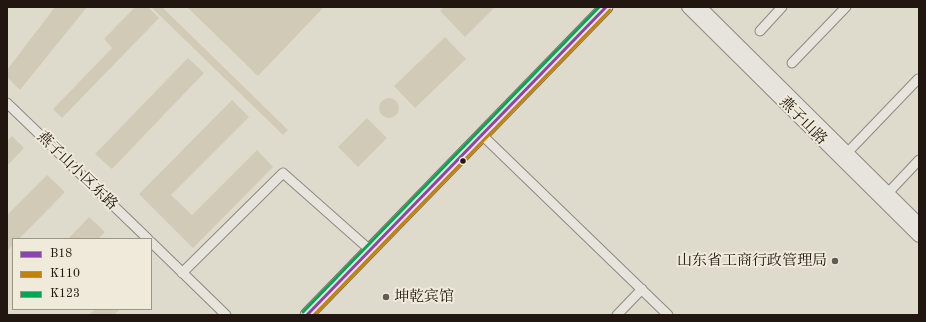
<!DOCTYPE html>
<html>
<head>
<meta charset="utf-8">
<style>
  body { margin:0 }
  #map { position:relative; width:926px; height:322px; overflow:hidden; background:#dfdbcc; font-family:"Old Standard TT",serif }
  canvas { display:block }
  .frame { position:absolute; inset:0; border:8px solid #221611; pointer-events:none }
  .legend { position:absolute; left:12px; top:238px; width:140px; height:72px; box-sizing:border-box; background:#efead9; border:1px solid #9d9589; margin:0; padding:5px 7px; list-style:none; font-size:12px; color:#221611 }
  .legend li { display:flex; align-items:center; gap:8px; height:20px }
  .legend b { width:20px; border:1px solid #9d9589 }
</style>
</head>
<body>
<div id="map">
<canvas width="926" height="322"></canvas>
<div class="frame"></div>
<ul class="legend">
<li><b style="height:5px;background:#8e44ad"></b>B18</li>
<li><b style="height:5px;background:#c28204"></b>K110</li>
<li><b style="height:5px;background:#00a651"></b>K123</li>
</ul>
</div>
<script>
const c = document.querySelector('canvas').getContext('2d');
c.lineJoin = 'round';
function fill(path, color) { c.fillStyle = color; c.fill(path, 'evenodd'); }
const toPath = rows => new Path2D(rows.map(r => 'M' + r).join(''));
function trace(path, color, width, dash) { c.strokeStyle = color; c.lineWidth = width; c.lineCap = dash ? 'butt' : 'round'; c.setLineDash(dash || []); c.stroke(path); }
function drawText(font, color, halo, rows, align = 'center') {
  c.font = font + ' "Old Standard TT","Noto Serif SC",serif'; c.lineWidth = 4; c.setLineDash([]); c.textBaseline = 'middle'; c.strokeStyle = halo; c.fillStyle = color; for (const [text, x, y, turn = 0] of rows) {
    c.save(); c.translate(x, y); c.rotate((+turn || 0) * Math.PI / 180); c.textAlign = isNaN(turn) ? turn : align; if (halo) c.strokeText(text, 0, 0); c.fillText(text, 0, 0); c.restore();
  }
}
const green = toPath([
  [55,7,87,7,20,90,7,77,7,70],
  [135,7,148,7,159,18,62,118,53,109,112,48,104,39],
  [151,7,162,7,288,130,283,135],
  [187,7,324,7,258,76],
  [444,7,495,7,465,37,440,11],
  [445,37,466,59,415,108,394,86],
  [188,58,204,73,112,169,95,154],
  '379 108a10 10 0 1 1 20 0a10 10 0 1 1-20 0Z',
  [232,100,249,117,171,195,192,215,257,150,273,167,193,248,139,194],
  [367,118,387,138,358,167,338,147],
  [12,136,24,148,7,166,7,141],
  [47,175,65,192,19,239,13,239,13,245,7,251,7,215],
  [89,217,105,232,98,239,68,239],
  [95,309,120,309,114,315,89,315]
]);
const minor = toPath([
  [760,31,782,7],
  [792,63,846,7],
  [7,103,148,239],
  [482,135,668,315],
  [847,153,918,79],
  [888,193,919,160],
  [151,242,226,315],
  [182,273,283,173,370,250],
  [617,315,642,289]
]);
const tertiary = toPath([
  [688,7,919,236],
  [700,7,919,224]
]);
const secondary = toPath([
  [307,315,606,7]
]);
const bus1 = toPath([
  [307,315,606,7]
]);
const bus2 = toPath([
  [314,315,610,10]
]);
const bus3 = toPath([
  [303,312,599,7]
]);
const markers = [
  [463,161,3.5,"#221611"],
  [835,261,4,"#645b52"],
  [386,297,4,"#645b52"]
];
const streetNames = [
  ["燕子山路",803,121,45],
  ["燕子山小区东路",77,171,44]
];
const poiNames = [
  ["山东省工商行政管理局",827,261],
  ["坤乾宾馆",394,297,"left"]
];
fill(green, '#d1cab7');
trace(minor, '#8e8a82', 11);
trace(tertiary, '#8e8a82', 14);
trace(secondary, '#747068', 15);
trace(minor, '#e7e4dd', 9);
trace(tertiary, '#e7e4dd', 12);
trace(secondary, '#e7e4dd', 13);
trace(bus1, '#8e44ad', 3);
trace(bus2, '#c28204', 3);
trace(bus3, '#00a651', 3);
for (const [x, y, r, color] of markers) { const dot = new Path2D(); dot.arc(x, y, r, 0, 2 * Math.PI); c.fillStyle = color; c.fill(dot); trace(dot, '#efead9', 1.5); }
drawText('15px', '#221611', '#efead9', streetNames);
drawText('15px', '#221611', '#efead9', poiNames, 'right');
</script>
</body>
</html>
